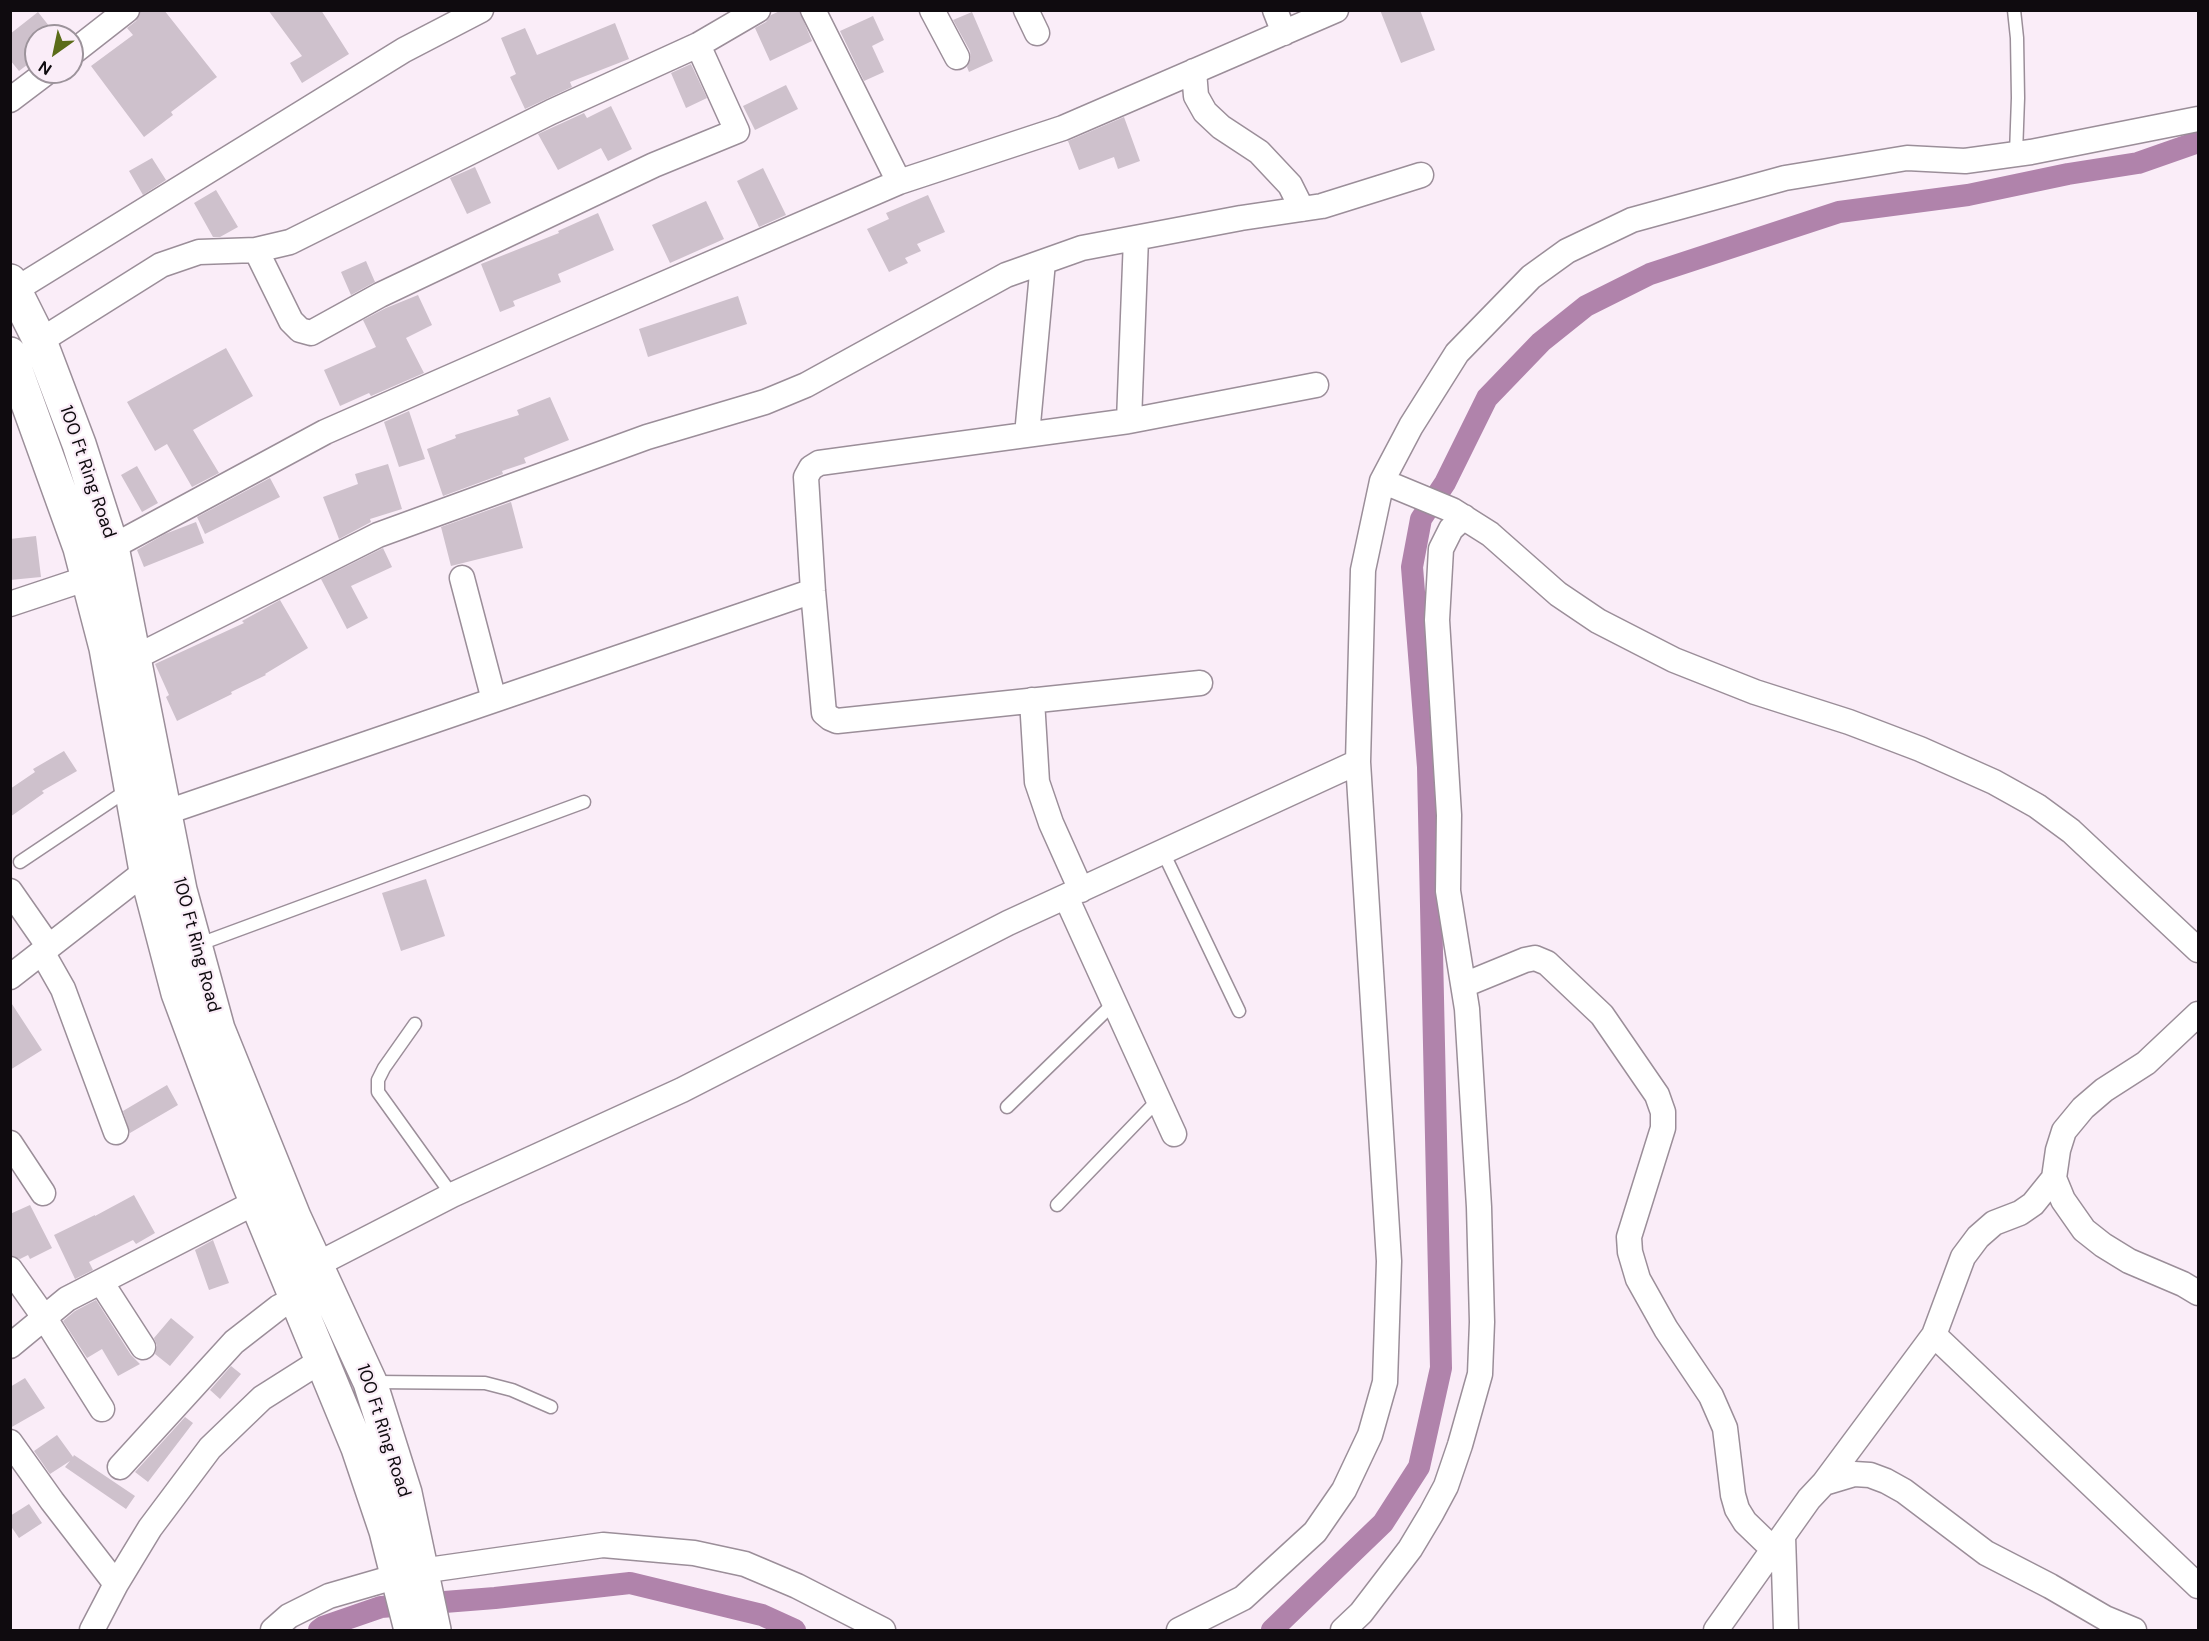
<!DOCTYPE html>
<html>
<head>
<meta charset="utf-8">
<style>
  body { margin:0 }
  #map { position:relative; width:2209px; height:1641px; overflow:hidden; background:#faedf8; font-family:"DM Sans",sans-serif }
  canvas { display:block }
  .frame { position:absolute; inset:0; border:12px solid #0f0b0f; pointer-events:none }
  .north { position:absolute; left:24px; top:24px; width:60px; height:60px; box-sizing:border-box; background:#faedf8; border:2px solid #9c939b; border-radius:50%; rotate:213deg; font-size:16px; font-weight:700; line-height:24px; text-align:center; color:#0f0b0f }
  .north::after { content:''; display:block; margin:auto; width:21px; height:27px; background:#5b6c19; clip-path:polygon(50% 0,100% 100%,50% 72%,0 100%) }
</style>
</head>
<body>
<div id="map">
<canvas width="2209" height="1641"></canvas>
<div class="frame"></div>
<div class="north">N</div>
</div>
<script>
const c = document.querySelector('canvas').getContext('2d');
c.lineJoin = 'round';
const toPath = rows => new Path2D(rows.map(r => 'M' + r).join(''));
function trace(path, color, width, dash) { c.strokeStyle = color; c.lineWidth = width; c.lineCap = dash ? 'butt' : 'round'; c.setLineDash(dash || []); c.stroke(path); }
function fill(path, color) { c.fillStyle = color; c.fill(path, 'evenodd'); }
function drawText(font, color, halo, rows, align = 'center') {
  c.font = font + ' "DM Sans",sans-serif'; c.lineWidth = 4.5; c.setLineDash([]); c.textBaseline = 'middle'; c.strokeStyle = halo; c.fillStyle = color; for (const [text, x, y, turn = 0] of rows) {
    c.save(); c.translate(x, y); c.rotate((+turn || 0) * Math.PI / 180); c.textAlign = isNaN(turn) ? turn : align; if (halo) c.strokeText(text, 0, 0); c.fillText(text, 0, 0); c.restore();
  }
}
const canal = toPath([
  [319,1630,323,1627,381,1607,495,1598,630,1583,762,1615,795,1630],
  [1272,1630,1383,1523,1419,1467,1441,1368,1428,767,1412,567,1421,519,1445,483,1487,398,1541,342,1586,306,1650,274,1839,212,1968,195,2068,174,2138,163,2198,142]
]);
const building = toPath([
  [141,10,164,10,217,77,171,112,173,115,144,137,91,66,133,35,127,28,136,21],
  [268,10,321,10,349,54,302,83,290,63,302,56],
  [782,10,799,10,812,41,770,61,755,28,766,22,771,15],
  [1380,10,1420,10,1435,50,1401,63],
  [38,12,57,36,36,36,36,58,19,71,10,60,10,34],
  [972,12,993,61,969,72,967,67,971,58,970,51,953,20],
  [873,16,884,40,872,46,884,72,864,81,840,31],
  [615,23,629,59,570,82,572,87,525,109,510,77,516,74,501,38,525,28,537,55],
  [691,64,707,98,686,108,671,73],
  [786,85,798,109,755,130,743,106],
  [611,106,632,149,608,161,601,148,558,170,538,134,584,113,587,118],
  [1124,117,1140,161,1118,169,1114,157,1079,170,1068,141],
  [152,158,166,180,143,195,129,171],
  [475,167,491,203,467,214,450,178],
  [763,168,786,215,759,227,737,181],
  [216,190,238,227,220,237,213,237,194,203],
  [928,195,945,232,917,244,921,251,905,258,908,263,889,272,867,229,889,219,886,213],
  [706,201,724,239,670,263,652,225],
  [598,213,614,250,558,274,561,282,513,301,515,306,500,312,481,264,559,233,558,231],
  [366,261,375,282,351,295,341,272],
  [418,295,432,325,406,338,424,373,371,396,369,393,340,406,324,370,376,347,363,320,386,308],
  [738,296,747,324,648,357,639,329],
  [226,348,253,396,193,430,219,473,192,487,167,444,155,451,127,402],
  [550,397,569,440,524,458,526,463,502,471,503,474,443,496,427,449,456,438,455,435,519,415,517,410],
  [409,411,425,459,399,467,384,422],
  [388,464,402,509,370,519,371,522,339,539,323,497,358,484,355,474],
  [137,466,158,503,142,512,121,475],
  [270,478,280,497,205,534,197,517],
  [511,502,523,548,451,566,441,527],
  [196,522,204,543,144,567,137,550,165,534],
  [36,536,41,577,10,580,10,539],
  [383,548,392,567,351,586,368,618,347,629,321,579],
  [280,600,308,648,265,674,266,675,231,692,232,694,177,721,166,697,169,695,155,664,244,623,242,621],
  [64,751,77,771,42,791,44,793,10,817,10,789,35,772,33,769],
  [426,879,445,936,401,951,382,893],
  [10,1001,42,1050,10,1070],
  [167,1085,178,1105,130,1133,123,1111],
  [134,1195,155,1233,136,1244,133,1240,89,1262,93,1270,75,1279,54,1235,95,1215,95,1216],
  [30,1205,52,1248,30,1259,28,1255,20,1259,10,1255,10,1214],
  [213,1240,229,1283,209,1290,195,1250],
  [96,1300,131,1355,140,1364,118,1376,102,1349,87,1358,63,1321,75,1311],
  [171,1318,194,1337,170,1366,155,1354,157,1346,154,1338],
  [231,1366,241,1374,220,1399,210,1390],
  [25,1378,45,1408,10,1428,10,1387],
  [185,1417,193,1423,148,1482,135,1472],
  [57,1435,73,1457,74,1455,135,1496,126,1509,65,1467,70,1461,50,1474,34,1451],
  [29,1504,42,1523,19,1538,10,1525,10,1516]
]);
const lane = toPath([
  [2014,10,2017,38,2018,98,2016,154],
  [1163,852,1239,1011],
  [20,862,129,789],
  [197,945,584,802],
  [415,1024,384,1068,378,1080,378,1092,452,1195],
  [1007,1107,1114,1003],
  [1057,1205,1158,1100],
  [373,1382,485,1383,512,1390,551,1407]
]);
const street = toPath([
  [813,10,899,182],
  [932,10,957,57],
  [1026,10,1037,33],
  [1275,10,1284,33],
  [72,53,127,10],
  [1194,71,1196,96,1205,112,1221,127,1259,152,1290,185,1302,209],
  [10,100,47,72],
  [256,250,291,321,300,330,311,333,380,295,654,165,737,131,698,45],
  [15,290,404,50,481,10],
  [40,341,161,265,199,252,256,250,290,242,551,112,698,45,758,10],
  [1129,421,1136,238],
  [1027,435,1043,262],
  [1382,481,1452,510,1490,534,1558,594,1598,621,1674,660,1755,692,1849,722,1920,749,1994,782,2037,806,2071,831,2198,950],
  [112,547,325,432,564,327,899,182,1063,128,1336,10],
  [462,578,494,700],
  [10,604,88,578],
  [136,657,378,535,647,437,765,402,806,385,1006,275,1082,248,1241,218,1322,206,1421,175],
  [1200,683,837,721,830,718,824,713,813,591,806,477,811,468,819,463,1129,421,1316,385],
  [1032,700,1037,782,1051,823,1081,890],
  [164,813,813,591],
  [10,891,49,947],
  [1066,897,1174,1134],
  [42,952,63,989,116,1132],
  [10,977,146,871],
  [1464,985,1525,960,1535,958,1547,963,1602,1015,1657,1095,1663,1112,1663,1128,1629,1237,1630,1252,1638,1279,1666,1329,1711,1396,1725,1428,1733,1495,1737,1509,1745,1522,1774,1550],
  [2198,1014,2146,1063,2104,1090,2083,1108,2064,1131,2058,1150,2054,1178,2063,1200,2084,1230,2103,1245,2129,1261,2183,1284,2198,1293],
  [10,1143,43,1193],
  [316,1265,452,1195,682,1090,1008,923,1358,762],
  [10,1269,44,1317,102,1409],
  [101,1282,143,1347],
  [1934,1335,2198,1586],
  [10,1346,67,1299,256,1202],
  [10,1442,52,1501,116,1584],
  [120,1467,234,1342,279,1307,297,1298],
  [1824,1483,1934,1335,1963,1257,1978,1237,1994,1223,2020,1213,2033,1204,2054,1178],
  [1783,1536,1786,1630],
  [92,1630,116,1584,150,1528,210,1448,262,1398,322,1360],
  [273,1630,289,1616,329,1596,398,1576,421,1571,603,1545,694,1553,745,1564,797,1586,883,1630],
  [1179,1630,1243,1598,1315,1532,1344,1490,1370,1435,1385,1382,1389,1261,1358,762,1363,570,1382,481,1411,426,1457,353,1531,277,1567,251,1632,220,1785,178,1907,158,1965,161,2031,152,2198,119],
  [1343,1630,1361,1613,1410,1549,1431,1514,1446,1486,1460,1445,1480,1374,1482,1322,1479,1207,1467,1009,1448,891,1449,815,1437,620,1441,549,1451,529,1464,517],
  [1716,1630,1809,1499,1824,1483,1854,1474,1870,1475,1886,1481,1904,1491,1986,1553,2050,1586,2105,1618,2134,1630]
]);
const primary = toPath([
  [10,281,40,341,79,444,112,547,180,890,218,1029,294,1217,370,1382,405,1493,434,1630],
  [10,354,80,548,106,648,146,871,178,993,249,1184,358,1448,386,1531,411,1630]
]);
const streetNames = [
  ["100 Ft Ring Road",87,472,71],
  ["100 Ft Ring Road",196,945,75],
  ["100 Ft Ring Road",383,1431,72]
];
trace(canal, '#b083ab', 22);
fill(building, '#cec1cc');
trace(lane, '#9b8e99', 15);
trace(street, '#9b8e99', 27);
trace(primary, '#9b8e99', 36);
trace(lane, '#fff', 12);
trace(street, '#fff', 24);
trace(primary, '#fff', 33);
drawText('18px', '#0f0b0f', '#faedf8', streetNames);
</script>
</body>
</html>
